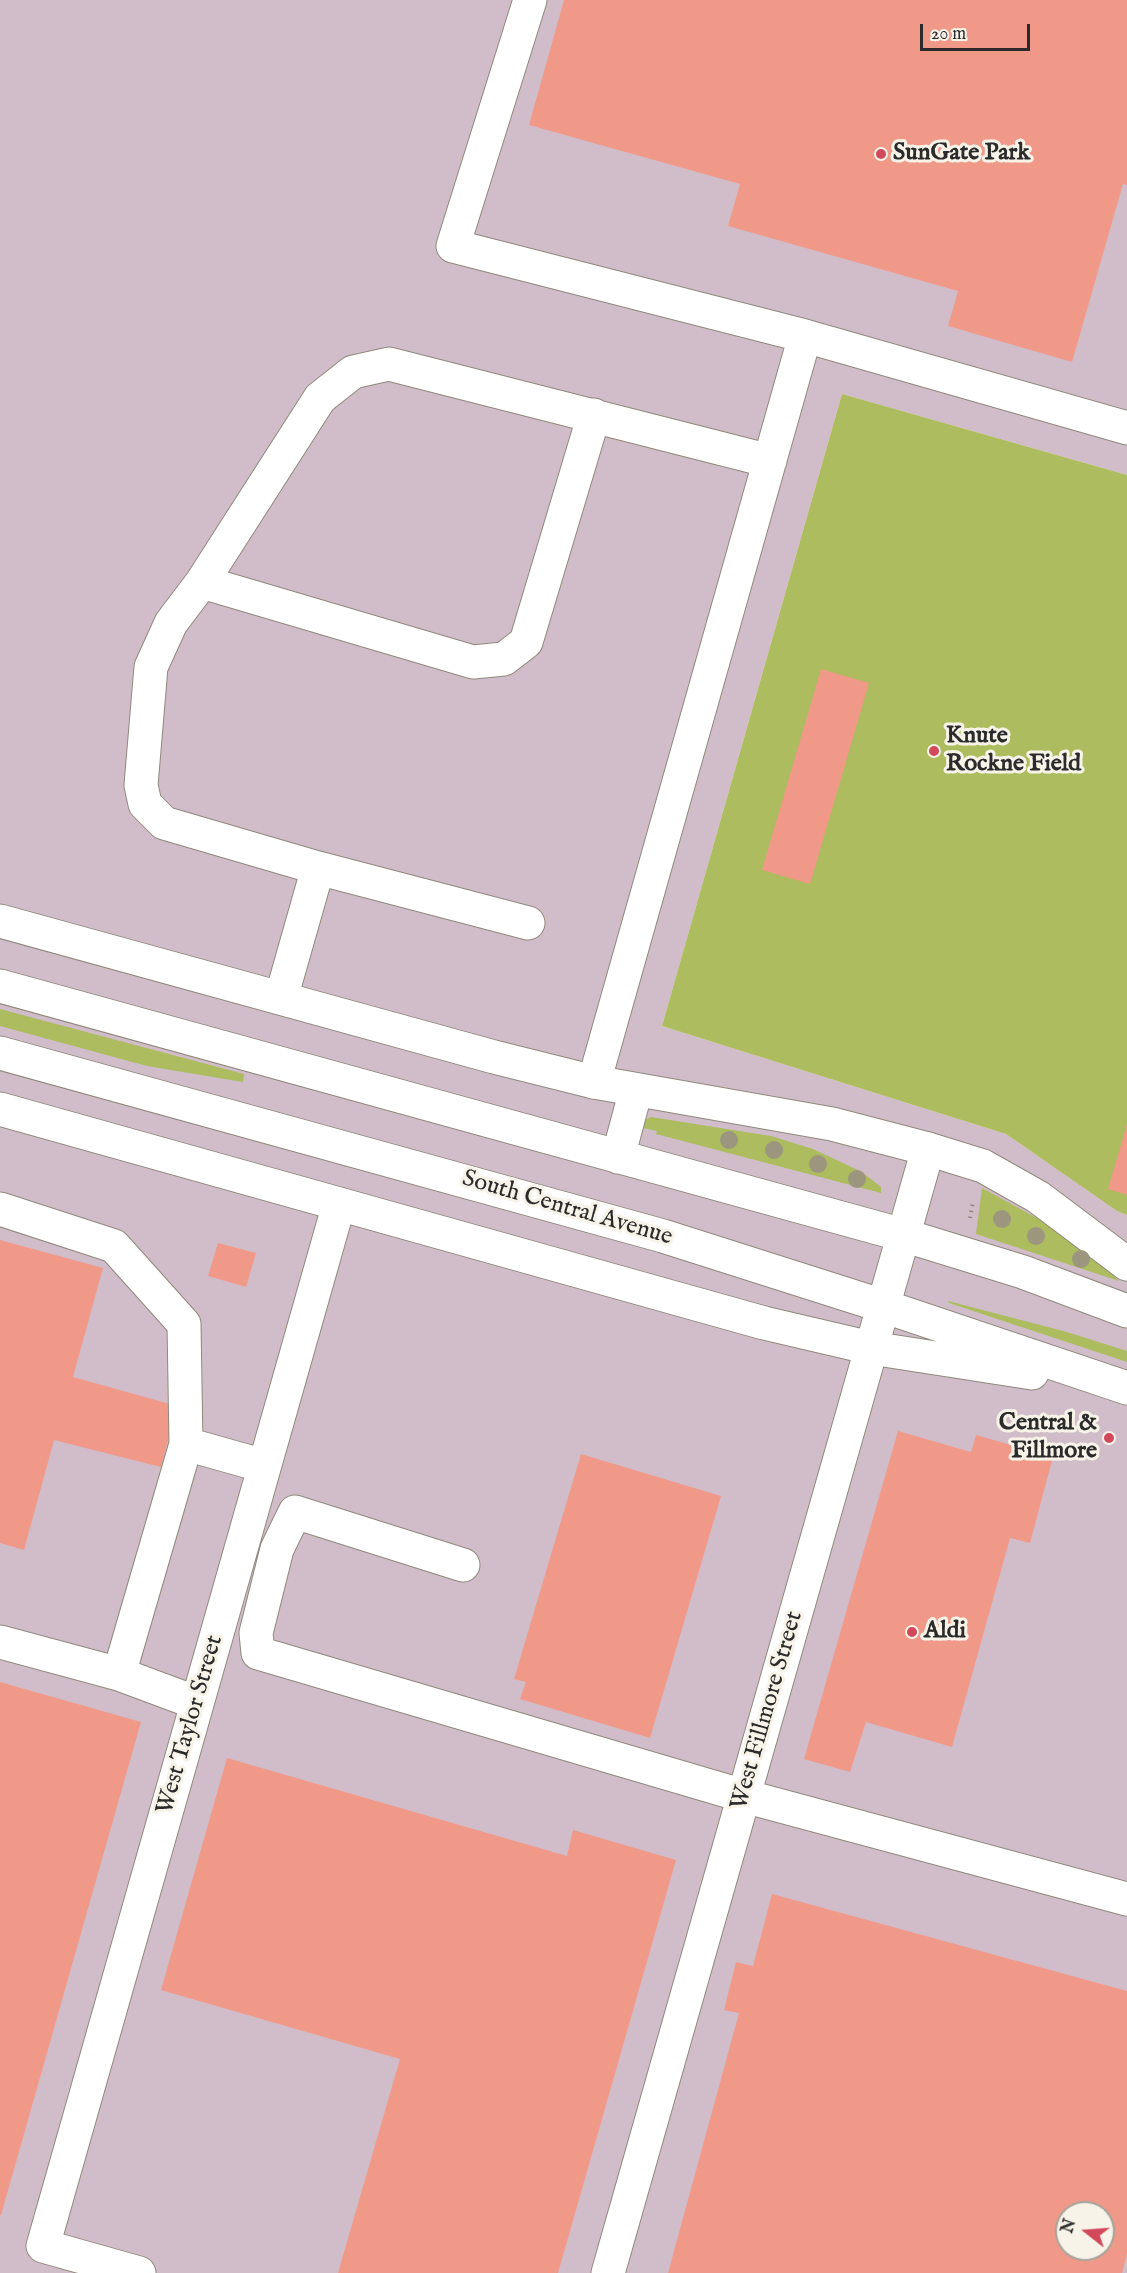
<!DOCTYPE html>
<html>
<head>
<meta charset="utf-8">
<style>
  body { margin:0 }
  #map { position:relative; width:1127px; height:2273px; overflow:hidden; background:#f5e4cf; font-family:"IM FELL English",serif }
  canvas { display:block }
  .north { position:absolute; left:1055px; top:2201px; width:60px; height:60px; box-sizing:border-box; background:#f7f3e8; border:2px solid #a5a39c; border-radius:50%; rotate:287deg; font-size:16px; font-weight:700; line-height:24px; text-align:center; color:#2b2b2b }
  .north::after { content:''; display:block; margin:auto; width:21px; height:27px; background:#d1495b; clip-path:polygon(50% 0,100% 100%,50% 72%,0 100%) }
  .scale { position:absolute; left:920px; top:24px; width:110px; height:27px; box-sizing:border-box; border:3px solid #2b2b2b; border-top:0; padding-left:8px; font-size:18px; line-height:21px; white-space:nowrap; color:#2b2b2b; -webkit-text-stroke:4px #f7f3e8; paint-order:stroke }
</style>
</head>
<body>
<div id="map">
<canvas width="1127" height="2273"></canvas>
<div class="north">N</div>
<div class="scale">20 m</div>
</div>
<script>
const c = document.querySelector('canvas').getContext('2d');
c.lineJoin = 'round';
function fill(path, color) { c.fillStyle = color; c.fill(path, 'evenodd'); }
const toPath = rows => new Path2D(rows.map(r => 'M' + r).join(''));
function trace(path, color, width, dash) { c.strokeStyle = color; c.lineWidth = width; c.lineCap = dash ? 'butt' : 'round'; c.setLineDash(dash || []); c.stroke(path); }
function drawText(font, color, halo, rows, align = 'center') {
  c.font = font + ' "IM FELL English",serif'; c.lineWidth = 6; c.setLineDash([]); c.textBaseline = 'middle'; c.strokeStyle = halo; c.fillStyle = color; for (const [text, x, y, turn = 0] of rows) {
    c.save(); c.translate(x, y); c.rotate((+turn || 0) * Math.PI / 180); c.textAlign = isNaN(turn) ? turn : align; if (halo) c.strokeText(text, 0, 0); c.fillText(text, 0, 0); c.restore();
  }
}
const industrial = toPath([
  [0,0,1127,0,1127,475,842,394,662,1026,1006,1134,1117,1211,1127,1215,1127,2273,0,2273],
  [1067,2213,1103,2213,1103,2249,1067,2249]
]);
const green = toPath([
  [842,394,1127,475,1127,1215,1117,1211,1006,1134,662,1026],
  [0,1009,244,1074,243,1082,147,1066,0,1026],
  [651,1117,771,1136,813,1149,862,1172,881,1187,881,1193,656,1134,657,1131,643,1128,645,1120],
  [982,1188,1046,1223,1099,1262,1119,1281,976,1234],
  [948,1301,1067,1332,1127,1351,1127,1362,949,1303]
]);
const building = toPath([
  [564,0,1127,0,1127,185,1123,184,1072,362,948,326,958,291,728,226,740,184,529,125],
  [821,669,869,683,810,884,762,870],
  [1127,1124,1127,1195,1108,1189],
  [0,1240,103,1268,73,1377,177,1406,161,1467,54,1440,24,1550,0,1543],
  [218,1243,256,1253,246,1287,208,1276],
  [898,1431,971,1452,976,1435,1053,1457,1030,1543,1010,1538,952,1747,866,1722,850,1772,804,1759],
  [581,1454,721,1496,650,1738,520,1699,526,1682,514,1679],
  [0,1682,141,1722,1,2215,0,2215],
  [227,1758,567,1856,573,1830,676,1860,558,2273,338,2273,400,2059,161,1990],
  [772,1894,1127,1991,1127,2254,1122,2273,668,2273,739,2013,724,2010,736,1962,753,1966],
  [1067,2213,1103,2213,1103,2249,1067,2249]
]);
const path = toPath([
  [970,1218,973,1202]
]);
const minor = toPath([
  [530,0,453,246,805,336,1127,428],
  [202,582,473,662,504,659,526,642,594,415],
  [528,923,318,868,164,823,145,804,141,785,151,667,171,623,202,582,320,398,353,372,389,364,770,461],
  [281,998,318,868],
  [594,1082,805,336],
  [0,1209,114,1246,184,1324,186,1444],
  [463,1565,295,1512,277,1549,256,1633,258,1653,744,1796,1127,1899],
  [0,1642,119,1674,186,1444,264,1466],
  [119,1674,197,1703],
  [139,2273,43,2246,339,1204],
  [608,2273,928,1149]
]);
const major = toPath([
  [0,921,494,1057,594,1082,832,1124,928,1149,983,1166,1038,1197,1127,1264],
  [0,986,903,1235,1023,1272,1127,1311],
  [0,1053,663,1236,883,1306,1127,1388],
  [0,1109,764,1323,871,1348,1032,1373],
  [618,1157,636,1090]
]);
const trees = [
  [729,1140],
  [774,1150],
  [818,1164],
  [857,1179],
  [1002,1219],
  [1036,1236],
  [1081,1259]
];
const markers = [
  [881,154,6,"#d1495b"],
  [934,751,6,"#d1495b"],
  [1109,1438,6,"#d1495b"],
  [912,1632,6,"#d1495b"]
];
const poiNames = [
  ["SunGate Park",893,154],
  ["Knute",946,737],
  ["Rockne Field",946,765],
  ["Central &",1097,1424,"right"],
  ["Fillmore",1097,1452,"right"],
  ["Aldi",924,1632]
];
const streetNames = [
  ["South Central Avenue",567,1209,16],
  ["West Fillmore Street",768,1711,-74],
  ["West Taylor Street",191,1725,-74]
];
fill(industrial, '#d1bdc9');
fill(green, '#acbc5e');
fill(building, '#f09988');
trace(minor, '#90887d', 35);
trace(major, '#90887d', 35);
trace(path, '#90887d', 4, [1.5, 4.5]);
trace(minor, '#fff', 33);
trace(major, '#fff', 33);
c.fillStyle = '#9b967d';
for (const [x, y] of trees) { c.beginPath(); c.arc(x, y, 9, 0, 2 * Math.PI); c.fill(); }
for (const [x, y, r, color] of markers) { const dot = new Path2D(); dot.arc(x, y, r, 0, 2 * Math.PI); c.fillStyle = color; c.fill(dot); trace(dot, '#f7f3e8', 2); }
drawText('bold 24px', '#2b2b2b', '#f7f3e8', poiNames, 'left');
drawText('24px', '#2b2b2b', '#f7f3e8', streetNames);
</script>
</body>
</html>
